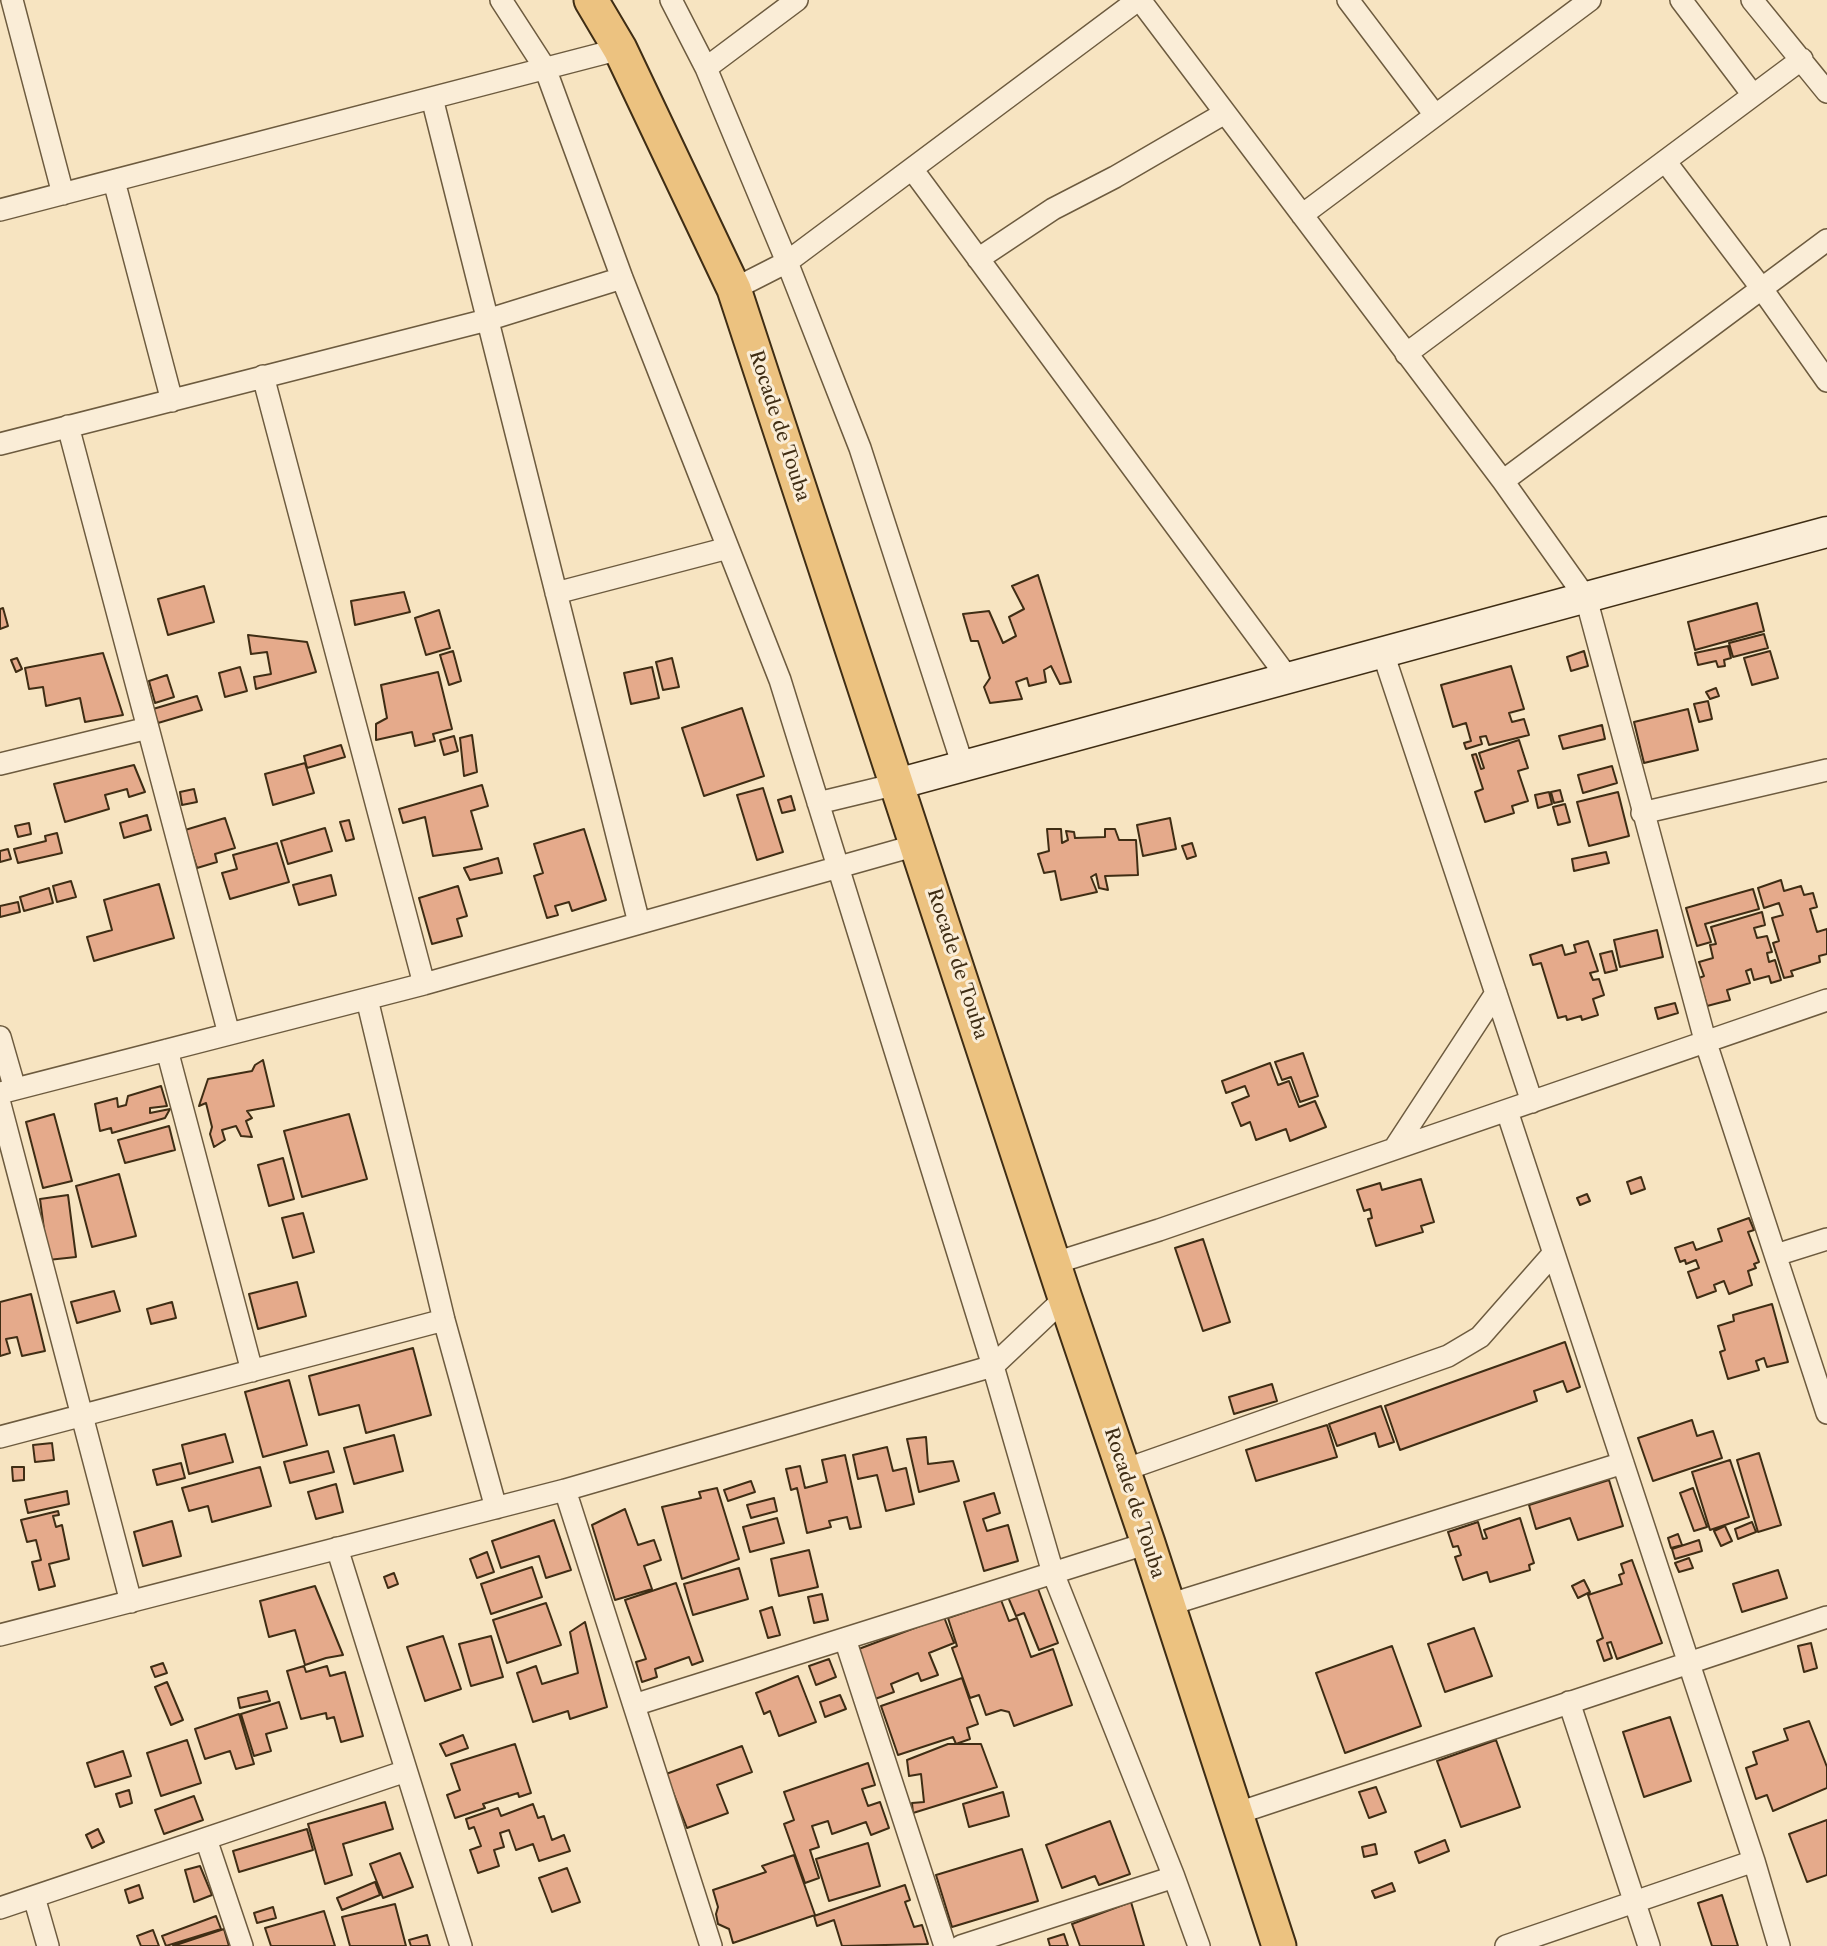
<!DOCTYPE html>
<html>
<head>
<meta charset="utf-8">
<style>
  body { margin:0 }
  canvas { display:block; background:#f7e4c1 }
</style>
</head>
<body>
<canvas width="1827" height="1946"></canvas>
<script>
const c = document.querySelector('canvas').getContext('2d');
c.lineJoin = 'round';
function fill(path, color) { c.fillStyle = color; c.fill(path, 'evenodd'); }
const toPath = rows => new Path2D(rows.map(r => 'M' + r).join(''));
function trace(path, color, width, dash) { c.strokeStyle = color; c.lineWidth = width; c.lineCap = dash ? 'butt' : 'round'; c.setLineDash(dash || []); c.stroke(path); }
function drawText(font, color, halo, rows, align = 'center') {
  c.font = font + ' "Libre Caslon Text",serif'; c.lineWidth = 6; c.setLineDash([]); c.textBaseline = 'middle'; c.strokeStyle = halo; c.fillStyle = color; for (const [text, x, y, turn = 0] of rows) {
    c.save(); c.translate(x, y); c.rotate((+turn || 0) * Math.PI / 180); c.textAlign = isNaN(turn) ? turn : align; if (halo) c.strokeText(text, 0, 0); c.fillText(text, 0, 0); c.restore();
  }
}
const building = toPath([
  [1038,575,1071,682,1060,684,1051,666,1044,670,1046,682,1029,686,1027,678,1016,682,1022,699,990,703,984,687,990,678,978,641,971,641,963,614,989,611,1003,643,1016,636,1009,617,1024,609,1012,586,1038,575],
  [204,586,214,622,168,635,158,599,204,586],
  [404,592,410,612,355,625,351,601,404,592],
  [1757,603,1764,631,1695,650,1688,622,1757,603],
  [3,608,8,626,0,629,0,609,3,608],
  [439,610,450,648,426,655,415,618,439,610],
  [1764,634,1768,648,1733,657,1729,643,1764,634],
  [248,635,307,642,316,672,256,689,254,677,271,674,267,652,251,654,248,635],
  [1728,646,1731,658,1724,660,1725,666,1718,667,1716,661,1698,665,1695,653,1728,646],
  [453,651,461,681,449,685,440,655,453,651],
  [1584,651,1588,666,1571,671,1567,657,1584,651],
  [1770,651,1778,678,1752,685,1744,658,1770,651],
  [103,653,123,715,85,722,80,698,46,706,43,687,29,689,25,668,103,653],
  [17,658,22,669,16,672,11,660,17,658],
  [672,658,679,687,663,690,656,662,672,658],
  [1511,666,1524,709,1509,713,1512,722,1524,719,1529,735,1489,745,1486,736,1480,737,1482,744,1466,749,1464,743,1471,741,1466,723,1453,727,1441,685,1511,666],
  [240,667,247,691,225,697,219,673,240,667],
  [652,667,659,698,631,704,624,673,652,667],
  [438,672,452,729,433,734,435,741,415,746,412,732,376,740,376,724,387,718,381,685,438,672],
  [167,675,174,697,155,703,149,681,167,675],
  [1716,688,1719,696,1710,699,1706,692,1716,688],
  [197,696,202,710,158,723,153,709,197,696],
  [1708,701,1712,719,1699,722,1694,704,1708,701],
  [742,708,764,776,704,796,682,728,742,708],
  [1688,709,1698,750,1644,763,1634,722,1688,709],
  [1602,725,1605,739,1563,749,1559,736,1602,725],
  [472,735,477,772,464,776,460,738,472,735],
  [454,736,458,751,444,755,440,740,454,736],
  [1519,740,1528,768,1518,771,1528,801,1512,806,1514,813,1485,822,1475,792,1483,789,1472,755,1476,754,1481,769,1484,768,1479,753,1519,740],
  [341,745,345,757,307,768,304,756,341,745],
  [305,763,314,793,273,805,265,774,305,763],
  [134,765,145,792,129,797,127,789,105,795,109,809,65,822,54,784,134,765],
  [1612,766,1617,783,1583,793,1578,775,1612,766],
  [482,785,488,806,471,811,482,849,433,856,425,817,403,823,399,809,482,785],
  [763,788,783,852,757,860,737,795,763,788],
  [194,789,197,802,182,805,180,792,194,789],
  [1560,790,1563,801,1554,803,1551,792,1560,790],
  [1549,792,1552,804,1538,808,1535,795,1549,792],
  [1618,792,1629,836,1589,846,1577,802,1618,792],
  [791,796,795,810,782,813,778,800,791,796],
  [1565,804,1570,822,1558,825,1553,807,1565,804],
  [147,815,151,830,124,838,120,823,147,815],
  [225,818,235,848,215,854,217,862,197,868,185,830,225,818],
  [1170,818,1176,849,1143,856,1137,825,1170,818],
  [349,820,354,839,346,841,340,822,349,820],
  [29,823,31,834,18,837,15,826,29,823],
  [325,828,332,851,288,864,281,841,325,828],
  [584,829,606,900,572,911,569,902,555,906,558,915,547,918,534,876,543,873,534,844,584,829],
  [1047,829,1061,829,1062,843,1068,840,1066,831,1074,832,1075,838,1105,837,1105,829,1115,829,1119,840,1136,840,1138,875,1105,876,1108,890,1099,888,1096,874,1091,877,1097,892,1061,900,1055,871,1044,873,1038,854,1049,851,1047,829],
  [57,833,62,853,18,863,14,849,46,841,45,836,57,833],
  [277,843,289,882,230,899,222,873,237,869,233,855,277,843],
  [1192,843,1196,856,1187,859,1182,846,1192,843],
  [8,849,11,859,0,862,0,851,8,849],
  [1606,852,1609,863,1574,871,1572,859,1606,852],
  [498,858,502,873,470,880,464,868,498,858],
  [331,875,336,895,299,905,293,885,331,875],
  [1781,880,1784,891,1801,886,1804,895,1813,893,1817,907,1810,909,1817,932,1827,929,1827,954,1819,956,1820,962,1791,971,1793,976,1784,978,1773,943,1779,941,1772,918,1783,915,1779,903,1764,908,1758,888,1781,880],
  [71,881,76,897,57,902,53,886,71,881],
  [159,884,174,938,94,961,87,937,112,930,104,900,159,884],
  [458,886,467,916,457,919,462,936,432,944,419,898,458,886],
  [49,888,53,903,24,911,20,897,49,888],
  [1753,889,1759,909,1705,924,1711,942,1697,946,1686,908,1753,889],
  [18,902,20,912,0,917,0,906,18,902],
  [1762,912,1765,925,1754,928,1757,938,1767,936,1772,952,1767,953,1769,962,1775,960,1781,980,1771,983,1769,976,1754,980,1751,969,1746,971,1750,983,1727,990,1730,1000,1707,1006,1699,978,1704,976,1699,962,1713,958,1710,945,1716,944,1711,927,1762,912],
  [1657,930,1663,957,1620,967,1614,940,1657,930],
  [1588,941,1598,971,1590,973,1593,980,1599,979,1604,995,1593,999,1598,1015,1582,1020,1581,1016,1567,1020,1566,1016,1558,1018,1541,963,1533,965,1530,955,1562,945,1565,955,1576,952,1574,945,1588,941],
  [1612,951,1617,970,1605,973,1600,954,1612,951],
  [1675,1003,1678,1013,1658,1019,1655,1008,1675,1003],
  [1303,1053,1318,1096,1300,1102,1291,1077,1282,1080,1275,1062,1303,1053],
  [263,1060,274,1106,247,1111,252,1118,246,1121,252,1137,241,1136,236,1126,222,1130,225,1140,214,1147,210,1134,212,1127,206,1103,199,1106,208,1079,252,1071,255,1065,263,1060],
  [1270,1063,1278,1085,1289,1081,1299,1107,1315,1101,1326,1127,1290,1141,1286,1129,1256,1140,1250,1122,1241,1126,1232,1103,1249,1096,1245,1086,1226,1093,1222,1081,1270,1063],
  [161,1086,167,1106,150,1108,150,1113,170,1109,165,1118,112,1133,111,1128,100,1131,95,1104,117,1098,118,1107,126,1105,128,1096,161,1086],
  [54,1114,72,1181,43,1188,26,1122,54,1114],
  [349,1114,367,1179,302,1197,284,1131,349,1114],
  [169,1126,175,1150,125,1163,118,1140,169,1126],
  [283,1158,294,1199,269,1206,258,1165,283,1158],
  [119,1174,136,1236,92,1247,76,1186,119,1174],
  [1641,1177,1645,1189,1631,1194,1627,1182,1641,1177],
  [1421,1179,1434,1222,1421,1226,1423,1232,1376,1246,1368,1219,1372,1218,1370,1209,1364,1211,1357,1190,1380,1183,1382,1190,1421,1179],
  [1587,1194,1590,1201,1580,1205,1577,1198,1587,1194],
  [68,1195,76,1257,48,1260,40,1199,68,1195],
  [303,1213,314,1252,293,1258,282,1218,303,1213],
  [1749,1218,1754,1230,1748,1232,1759,1262,1754,1264,1756,1268,1748,1271,1752,1285,1729,1294,1724,1281,1714,1285,1716,1291,1697,1298,1688,1272,1699,1268,1696,1260,1686,1264,1685,1260,1680,1262,1675,1248,1693,1242,1696,1250,1722,1241,1718,1229,1749,1218],
  [1203,1239,1230,1322,1203,1331,1175,1248,1203,1239],
  [297,1282,306,1316,258,1329,249,1294,297,1282],
  [114,1291,120,1311,77,1323,71,1302,114,1291],
  [31,1294,45,1351,22,1356,17,1337,6,1339,10,1353,0,1356,0,1302,31,1294],
  [172,1302,176,1318,151,1324,147,1309,172,1302],
  [1772,1304,1788,1362,1767,1367,1764,1358,1756,1361,1759,1370,1728,1379,1720,1352,1725,1350,1718,1326,1734,1321,1733,1315,1772,1304],
  [1565,1342,1580,1387,1567,1392,1563,1381,1546,1387,1534,1391,1537,1401,1400,1450,1385,1406,1565,1342],
  [413,1348,431,1415,366,1433,359,1405,319,1415,309,1376,413,1348],
  [289,1380,307,1445,263,1457,245,1392,289,1380],
  [1272,1384,1277,1401,1234,1414,1229,1397,1272,1384],
  [1381,1406,1394,1442,1379,1447,1375,1433,1337,1446,1329,1424,1381,1406],
  [1692,1420,1697,1436,1713,1431,1722,1458,1653,1481,1638,1438,1692,1420],
  [1327,1425,1337,1457,1256,1481,1246,1450,1327,1425],
  [225,1434,233,1462,189,1474,182,1445,225,1434],
  [394,1435,403,1471,354,1484,344,1448,394,1435],
  [926,1437,928,1464,953,1461,959,1481,919,1492,907,1439,926,1437],
  [52,1443,54,1460,35,1462,33,1445,52,1443],
  [887,1447,893,1471,906,1468,914,1504,886,1511,877,1475,858,1479,853,1455,887,1447],
  [328,1451,334,1472,290,1483,284,1462,328,1451],
  [1759,1453,1781,1525,1758,1532,1737,1460,1759,1453],
  [845,1455,861,1527,850,1529,847,1517,829,1521,831,1527,807,1533,797,1488,791,1490,786,1469,800,1466,805,1488,827,1482,822,1460,845,1455],
  [1730,1460,1749,1517,1710,1530,1692,1472,1730,1460],
  [181,1463,185,1478,157,1485,153,1470,181,1463],
  [12,1467,24,1467,24,1480,13,1481,12,1467],
  [260,1467,271,1506,212,1522,208,1506,189,1511,182,1488,260,1467],
  [1609,1480,1623,1526,1578,1540,1570,1518,1536,1529,1529,1505,1609,1480],
  [751,1481,755,1492,728,1501,724,1490,751,1481],
  [336,1484,343,1512,316,1519,308,1492,336,1484],
  [717,1488,739,1559,682,1579,662,1507,701,1498,699,1492,717,1488],
  [1693,1488,1707,1527,1694,1531,1680,1493,1693,1488],
  [67,1491,69,1504,28,1513,25,1500,67,1491],
  [994,1493,1000,1513,983,1519,987,1531,1008,1525,1018,1561,984,1571,964,1502,994,1493],
  [774,1498,777,1511,751,1518,747,1505,774,1498],
  [625,1509,638,1545,654,1540,661,1560,644,1566,652,1589,615,1600,592,1525,625,1509],
  [58,1511,59,1515,53,1516,56,1527,62,1525,69,1559,49,1564,55,1586,39,1590,32,1562,41,1560,36,1540,27,1542,21,1520,58,1511],
  [777,1518,784,1543,750,1552,743,1527,777,1518],
  [1520,1518,1534,1563,1529,1565,1530,1570,1490,1582,1487,1572,1463,1580,1455,1557,1461,1555,1458,1546,1453,1547,1448,1532,1478,1522,1483,1539,1487,1538,1484,1530,1520,1518],
  [554,1520,571,1570,546,1578,539,1556,501,1568,492,1541,554,1520],
  [172,1521,181,1556,143,1566,134,1532,172,1521],
  [1752,1522,1756,1532,1738,1539,1735,1529,1752,1522],
  [1725,1526,1732,1541,1721,1546,1714,1531,1725,1526],
  [1678,1534,1682,1545,1671,1548,1668,1538,1678,1534],
  [1699,1540,1702,1551,1675,1559,1672,1549,1699,1540],
  [809,1550,818,1587,779,1596,771,1559,809,1550],
  [487,1552,494,1572,477,1578,470,1559,487,1552],
  [1689,1558,1693,1568,1679,1572,1675,1563,1689,1558],
  [1632,1560,1662,1643,1617,1659,1611,1642,1607,1643,1612,1658,1604,1661,1597,1641,1603,1638,1588,1595,1622,1584,1619,1575,1624,1573,1621,1564,1632,1560],
  [532,1567,542,1597,491,1614,481,1584,532,1567],
  [739,1568,748,1599,693,1615,684,1584,739,1568],
  [1778,1570,1787,1598,1742,1612,1733,1584,1778,1570],
  [394,1573,398,1584,388,1588,384,1577,394,1573],
  [1584,1580,1590,1592,1578,1598,1572,1586,1584,1580],
  [676,1583,703,1661,692,1665,689,1657,655,1669,657,1677,642,1682,636,1662,646,1659,625,1600,676,1583],
  [315,1586,343,1655,326,1658,305,1665,295,1630,269,1637,260,1601,315,1586],
  [1037,1586,1058,1643,1039,1650,1024,1613,1016,1616,1008,1597,1037,1586],
  [822,1594,828,1620,814,1623,808,1597,822,1594],
  [1001,1600,1009,1621,1017,1618,1031,1657,1053,1649,1072,1705,1014,1726,1009,1712,1001,1710,986,1715,979,1695,970,1698,952,1648,957,1646,948,1618,1001,1600],
  [546,1603,561,1645,507,1663,493,1620,546,1603],
  [772,1607,780,1635,768,1638,760,1611,772,1607],
  [944,1617,954,1643,929,1653,938,1675,921,1681,918,1673,891,1684,894,1692,875,1699,856,1650,944,1617],
  [585,1622,607,1707,570,1719,568,1711,533,1722,517,1673,536,1666,542,1684,578,1673,570,1632,585,1622],
  [1474,1628,1492,1676,1445,1692,1428,1644,1474,1628],
  [443,1636,461,1689,425,1701,407,1647,443,1636],
  [491,1636,503,1677,471,1686,459,1644,491,1636],
  [1811,1643,1817,1668,1804,1672,1798,1646,1811,1643],
  [1392,1646,1421,1726,1345,1753,1316,1673,1392,1646],
  [829,1659,836,1677,816,1685,809,1666,829,1659],
  [163,1663,167,1673,155,1677,151,1667,163,1663],
  [304,1666,306,1672,327,1666,330,1676,345,1672,363,1736,341,1742,334,1717,327,1719,326,1713,301,1719,287,1671,304,1666],
  [798,1676,816,1722,779,1736,770,1711,764,1714,756,1693,798,1676],
  [962,1678,978,1724,967,1728,970,1739,956,1744,953,1737,898,1755,881,1706,962,1678],
  [167,1682,183,1720,171,1725,155,1687,167,1682],
  [267,1691,270,1701,240,1708,238,1698,267,1691],
  [840,1695,846,1709,825,1717,820,1702,840,1695],
  [279,1702,287,1728,266,1734,271,1751,254,1756,241,1714,279,1702],
  [239,1714,254,1764,236,1769,230,1751,205,1759,195,1729,239,1714],
  [1670,1717,1691,1781,1644,1797,1623,1732,1670,1717],
  [1809,1721,1827,1767,1827,1788,1773,1811,1767,1795,1756,1799,1746,1768,1757,1764,1753,1752,1788,1740,1784,1729,1809,1721],
  [463,1735,468,1748,446,1756,440,1744,463,1735],
  [187,1740,201,1783,161,1796,147,1753,187,1740],
  [1496,1740,1520,1807,1461,1827,1437,1761,1496,1740],
  [515,1744,531,1793,519,1797,518,1793,483,1804,485,1808,455,1818,447,1795,460,1790,451,1764,515,1744],
  [948,1744,981,1744,997,1787,913,1813,912,1803,924,1802,921,1774,909,1776,907,1760,948,1744],
  [742,1746,752,1772,717,1785,728,1813,687,1828,666,1774,742,1746],
  [123,1751,131,1776,95,1787,87,1763,123,1751],
  [868,1763,875,1785,862,1789,868,1806,880,1802,889,1828,871,1835,866,1822,832,1834,828,1821,812,1826,819,1847,810,1850,819,1878,805,1883,784,1824,794,1820,784,1792,868,1763],
  [1376,1787,1386,1812,1369,1818,1359,1792,1376,1787],
  [129,1790,132,1803,120,1807,116,1794,129,1790],
  [1003,1792,1009,1816,969,1827,963,1804,1003,1792],
  [194,1796,203,1820,164,1834,155,1810,194,1796],
  [385,1802,393,1829,343,1844,352,1875,325,1884,308,1824,385,1802],
  [533,1804,538,1818,544,1816,552,1840,564,1835,570,1851,539,1861,533,1844,516,1850,509,1830,500,1833,504,1847,494,1850,499,1866,478,1873,470,1850,481,1846,474,1827,469,1829,466,1819,498,1808,501,1816,533,1804],
  [1827,1820,1827,1875,1807,1882,1789,1834,1827,1820],
  [1110,1821,1130,1874,1099,1885,1095,1876,1062,1888,1046,1845,1110,1821],
  [98,1829,104,1842,92,1848,86,1835,98,1829],
  [307,1829,313,1850,239,1872,233,1851,307,1829],
  [1445,1840,1449,1851,1419,1863,1415,1852,1445,1840],
  [868,1843,880,1886,829,1901,816,1859,868,1843],
  [1375,1844,1377,1854,1364,1857,1362,1847,1375,1844],
  [1022,1849,1038,1901,952,1927,936,1875,1022,1849],
  [400,1853,413,1887,383,1898,370,1864,400,1853],
  [794,1855,815,1915,733,1943,729,1929,718,1924,716,1914,718,1907,713,1890,766,1872,762,1866,794,1855],
  [200,1866,212,1895,194,1902,185,1870,200,1866],
  [567,1868,580,1902,552,1912,539,1878,567,1868],
  [375,1882,380,1895,342,1910,337,1898,375,1882],
  [1392,1883,1395,1891,1375,1898,1372,1891,1392,1883],
  [139,1885,143,1898,129,1903,125,1890,139,1885],
  [905,1885,910,1900,905,1902,914,1927,922,1925,928,1944,842,1946,834,1920,817,1926,814,1916,905,1885],
  [1722,1895,1738,1946,1712,1946,1698,1903,1722,1895],
  [1131,1902,1144,1946,1080,1946,1072,1924,1131,1902],
  [395,1904,406,1946,350,1946,342,1917,395,1904],
  [273,1907,276,1918,257,1923,254,1913,273,1907],
  [324,1911,335,1946,271,1946,265,1928,324,1911],
  [216,1916,221,1929,166,1946,162,1936,216,1916],
  [224,1929,229,1946,173,1946,224,1929],
  [153,1930,159,1946,141,1946,137,1936,153,1930],
  [1064,1934,1068,1946,1050,1946,1048,1939,1064,1934],
  [427,1935,430,1946,411,1946,409,1940,427,1935]
]);
const street = toPath([
  [12,0,63,194],
  [501,0,545,68,622,278,780,680,993,1366,1053,1573,1174,1877,1199,1946],
  [671,0,706,68,787,262,860,448,963,766],
  [1140,0,1503,481,1586,598,1705,1040,1827,1413],
  [1348,0,1435,115],
  [1681,0,1753,95],
  [1752,0,1827,92],
  [706,68,797,0],
  [432,98,639,923],
  [1665,161,1762,289,1827,381],
  [912,169,1288,678],
  [114,181,172,401],
  [0,210,620,49],
  [1302,215,1590,0],
  [978,259,1053,209,1115,177,1225,113],
  [734,289,787,262,1138,0],
  [1406,354,1802,59],
  [263,376,424,984],
  [68,426,229,1034],
  [0,444,487,320,622,278],
  [1503,481,1827,240],
  [556,593,728,548],
  [1383,653,1532,1102],
  [0,764,148,728],
  [818,803,897,784],
  [1642,813,1827,770],
  [367,999,444,1320,496,1508],
  [0,1037,15,1089],
  [167,1050,252,1371],
  [0,1093,424,984,917,845],
  [0,1104,131,1602],
  [1507,1111,1754,1861,1779,1946],
  [1394,1149,1496,993],
  [1776,1255,1827,1239],
  [1055,1263,1159,1230,1827,1000],
  [0,1437,444,1320],
  [1124,1470,1448,1356,1480,1337,1553,1254],
  [565,1490,711,1946],
  [337,1548,461,1946],
  [1168,1605,1623,1463],
  [0,1635,565,1490,993,1366,1065,1298],
  [845,1639,945,1946],
  [1569,1702,1649,1946],
  [634,1705,1148,1543],
  [1235,1814,1827,1617],
  [206,1839,242,1946],
  [34,1897,48,1946],
  [0,1908,406,1771],
  [961,1946,1174,1877],
  [1506,1946,1754,1861]
]);
const secondary = toPath([
  [897,784,1827,532]
]);
const primary = toPath([
  [591,0,620,49,734,289,1065,1298,1148,1543,1279,1946]
]);
const streetNames = [
  ["Rocade de Touba",779,426,72],
  ["Rocade de Touba",957,964,72],
  ["Rocade de Touba",1134,1503,72]
];
fill(building, '#e5aa8b');
trace(building, '#3f2d14', 2);
trace(street, '#6d5b3f', 24);
trace(secondary, '#3f2d14', 33);
trace(primary, '#3f2d14', 37);
trace(street, '#faedd7', 21);
trace(secondary, '#faedd7', 30);
trace(primary, '#ecc280', 33);
drawText('19px', '#3f2d14', '#faedd7', streetNames);
</script>
</body>
</html>
